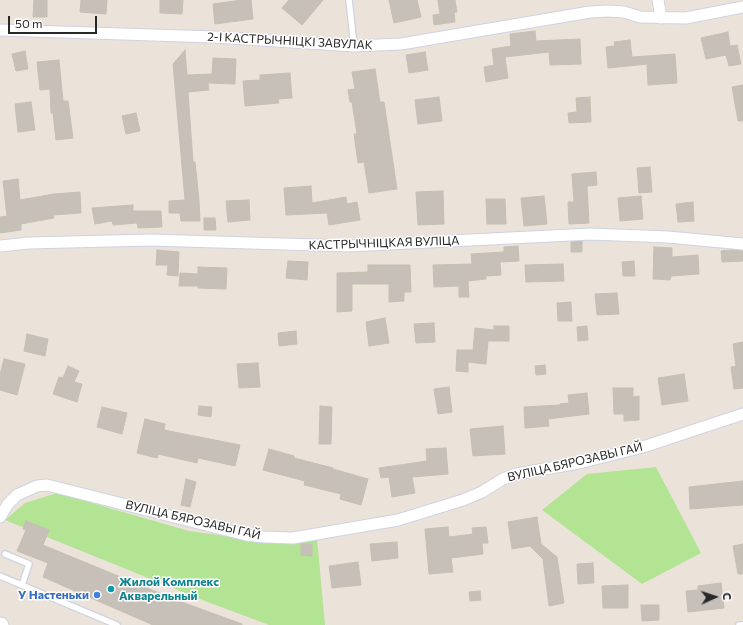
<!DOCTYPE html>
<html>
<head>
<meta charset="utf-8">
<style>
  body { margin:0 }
  #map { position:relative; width:743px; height:625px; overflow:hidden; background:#ebe3d9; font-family:Commissioner,sans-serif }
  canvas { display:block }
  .north { position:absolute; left:695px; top:577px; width:40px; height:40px; -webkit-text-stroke:3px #fff; paint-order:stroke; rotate:87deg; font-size:11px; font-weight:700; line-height:16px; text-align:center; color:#282828 }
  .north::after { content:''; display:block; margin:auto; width:14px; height:18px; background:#282828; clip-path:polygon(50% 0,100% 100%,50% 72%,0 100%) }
  .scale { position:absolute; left:8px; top:16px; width:89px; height:18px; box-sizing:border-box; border:2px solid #282828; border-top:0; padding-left:5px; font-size:12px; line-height:14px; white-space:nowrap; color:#282828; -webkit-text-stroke:3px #fff; paint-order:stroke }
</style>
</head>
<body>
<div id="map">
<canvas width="743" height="625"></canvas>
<div class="north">С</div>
<div class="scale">50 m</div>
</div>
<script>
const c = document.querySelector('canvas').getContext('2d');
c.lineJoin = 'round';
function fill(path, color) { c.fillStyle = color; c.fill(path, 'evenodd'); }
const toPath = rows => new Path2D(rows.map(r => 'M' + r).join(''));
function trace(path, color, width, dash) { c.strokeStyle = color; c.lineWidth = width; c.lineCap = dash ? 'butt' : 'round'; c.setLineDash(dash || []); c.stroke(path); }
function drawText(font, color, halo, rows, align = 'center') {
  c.font = font + ' Commissioner,sans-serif'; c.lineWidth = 3; c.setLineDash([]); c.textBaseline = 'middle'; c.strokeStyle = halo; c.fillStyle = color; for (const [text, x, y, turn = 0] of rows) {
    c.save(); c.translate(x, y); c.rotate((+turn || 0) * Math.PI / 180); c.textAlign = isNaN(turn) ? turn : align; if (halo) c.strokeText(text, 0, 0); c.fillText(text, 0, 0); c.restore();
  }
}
const green = toPath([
  [656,467,701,553,642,584,542,510,587,474],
  [57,493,189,531,254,540,317,539,325,625,269,625,205,601,5,520,25,503]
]);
const building = toPath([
  [34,0,47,0,47,17,33,17,34,0],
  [81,0,107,0,106,14,80,12,81,0],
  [160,0,183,0,182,14,160,13,160,0],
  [242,0,251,0,253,19,215,24,213,4,242,0],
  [289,0,323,0,302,25,282,8,289,0],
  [389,0,417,0,421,17,394,23,389,0],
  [438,0,455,0,457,12,454,12,455,22,434,25,433,15,440,14,438,0],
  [535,31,536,41,580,39,581,64,550,65,549,52,505,57,508,78,486,82,484,67,494,65,492,49,511,46,510,34,535,31],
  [728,32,730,46,737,45,741,64,729,66,726,55,706,59,701,38,728,32],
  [630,40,632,57,675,54,677,83,648,85,647,64,608,68,606,47,615,46,614,42,630,40],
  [185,50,187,75,212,74,213,58,236,59,235,84,208,83,209,90,188,92,193,162,195,162,199,200,200,221,181,221,180,213,169,213,169,201,185,200,173,64,185,50],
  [25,51,28,69,16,71,12,54,25,51],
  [425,52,428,70,409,73,406,55,425,52],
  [59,60,63,101,68,101,73,138,56,140,53,113,51,113,50,89,40,90,37,62,59,60],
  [375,69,380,102,384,102,397,189,369,193,364,162,358,163,354,134,357,134,352,102,350,102,348,90,355,89,352,72,375,69],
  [290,73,292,98,278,99,279,103,245,106,243,81,260,80,260,75,290,73],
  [743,85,743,121,738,121,732,87,743,85],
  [439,97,442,121,418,124,415,100,439,97],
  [590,97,591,122,569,123,568,113,577,112,576,98,590,97],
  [31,102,35,130,18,132,15,104,31,102],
  [136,113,140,131,126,134,122,116,136,113],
  [650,167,652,192,639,193,637,168,650,167],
  [596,172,597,185,587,186,589,223,569,224,568,202,574,202,572,174,596,172],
  [18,179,20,200,54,194,80,192,81,213,53,215,54,218,21,224,21,230,0,233,0,217,7,216,3,181,18,179],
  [311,186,312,203,346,197,347,204,357,202,360,220,329,225,327,213,286,215,284,188,311,186],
  [443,191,444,224,418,225,416,192,443,191],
  [544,196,547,224,524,226,521,198,544,196],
  [641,196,643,219,620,221,618,198,641,196],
  [486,199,505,199,506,224,487,224,486,199],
  [249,200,250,220,228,222,226,201,249,200],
  [693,202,694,221,678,222,676,204,693,202],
  [133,205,133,211,161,211,162,227,138,228,137,223,113,225,112,221,95,224,92,208,133,205],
  [204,218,215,218,216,230,204,230,204,218],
  [582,241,582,252,571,252,571,242,582,241],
  [518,246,519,261,500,262,501,275,486,276,486,279,468,281,469,297,459,297,459,286,434,287,433,265,472,264,471,254,504,252,504,247,518,246],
  [654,247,672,248,672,257,698,255,699,274,671,276,670,280,653,279,654,247],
  [157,250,179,252,178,276,167,275,168,265,156,265,157,250],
  [731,250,743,251,743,261,722,262,721,251,731,250],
  [288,261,308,262,307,280,286,278,288,261],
  [634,261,635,276,623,276,622,262,634,261],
  [563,264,564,281,526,282,525,265,563,264],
  [368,265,410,265,411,292,404,292,404,301,389,302,389,284,352,284,352,311,337,312,337,273,368,272,368,265],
  [198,267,227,268,226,289,198,288,198,286,179,286,180,273,198,274,198,267],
  [617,293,619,314,597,315,595,294,617,293],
  [571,302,572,321,558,321,557,303,571,302],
  [385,318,389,343,369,346,366,322,385,318],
  [434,323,435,342,416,343,414,324,434,323],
  [494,326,509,326,509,341,488,341,486,364,468,362,468,372,456,371,457,350,473,350,475,328,494,330,494,326],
  [587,326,588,340,578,341,577,327,587,326],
  [296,331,297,344,279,346,278,333,296,331],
  [27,334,48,339,45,356,24,351,27,334],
  [743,342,743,388,734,389,731,367,736,366,733,344,743,342],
  [4,359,25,364,17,395,0,390,0,375,4,359],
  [258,363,260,387,239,388,237,364,258,363],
  [545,365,546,374,536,375,535,366,545,365],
  [68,366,79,371,74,382,82,384,77,402,53,394,59,377,63,378,68,366],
  [684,374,688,401,662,405,658,378,684,374],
  [449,387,452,412,438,414,434,389,449,387],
  [613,388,633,388,633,397,639,396,639,420,624,421,624,414,614,414,613,388],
  [587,393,589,414,548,419,549,426,525,428,524,407,560,405,560,404,569,403,568,395,587,393],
  [199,406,212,407,211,417,198,415,199,406],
  [320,406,332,407,331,444,319,444,320,406],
  [102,407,127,413,122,434,97,427,102,407],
  [145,419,165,424,164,430,240,445,235,466,198,458,197,463,158,454,157,458,137,453,145,419],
  [503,426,505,454,473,456,470,429,503,426],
  [446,448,448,474,412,477,415,493,392,497,389,477,381,478,379,468,427,461,426,449,446,448],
  [269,449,294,456,294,458,333,468,333,469,368,479,361,505,340,499,341,494,304,485,305,481,263,470,269,449],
  [186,479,196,482,190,507,181,505,186,479],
  [743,481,743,505,690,509,689,487,743,481],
  [537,517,541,544,557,557,564,603,549,606,543,559,530,546,512,549,508,522,537,517],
  [26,521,49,530,43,545,179,601,242,624,242,625,153,625,43,577,48,563,17,551,26,530,23,529,26,521],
  [448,527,449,537,473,534,472,528,486,527,488,543,482,543,483,554,451,558,453,572,429,574,425,529,448,527],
  [397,542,398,558,372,561,370,544,397,542],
  [301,544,312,544,312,556,301,555,301,544],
  [743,544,743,574,738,574,733,546,743,544],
  [358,562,361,585,332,588,329,566,358,562],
  [593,563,594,583,578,584,577,564,593,563],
  [721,583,724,608,688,612,686,591,698,590,698,586,721,583],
  [628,585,628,608,603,608,602,586,628,585],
  [480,591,481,600,470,601,469,592,480,591],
  [641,605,659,605,659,620,642,621,641,605]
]);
const service = toPath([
  [349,0,354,46],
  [5,554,29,564,22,585],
  [0,576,117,625],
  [739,625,743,625]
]);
const minor = toPath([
  [658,0,661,18],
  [0,30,214,37,354,46,401,44,590,12,608,11,624,12,640,17,686,18,743,7],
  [0,246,29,243,151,240,349,246,591,234,668,237,743,244],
  [0,517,8,504,17,495,37,486,47,485,246,535,264,537,293,538,398,520,463,500,482,492,503,479,516,474,579,463,643,447,743,414]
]);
const secondary = toPath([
  [0,625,1,625]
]);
const markers = [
  [111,589,4,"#0f9aa8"],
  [97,595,4,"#3f7fe0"]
];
const streetNames = [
  ["2-І КАСТРЫЧНІЦКІ ЗАВУЛАК",290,41,3],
  ["КАСТРЫЧНІЦКАЯ ВУЛІЦА",384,243,-2],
  ["ВУЛІЦА БЯРОЗАВЫ ГАЙ",575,462,-13],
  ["ВУЛІЦА БЯРОЗАВЫ ГАЙ",193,520,13]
];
const cultureNames = [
  ["Жилой Комплекс",119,582],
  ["Акварельный",119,596]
];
const shopNames = [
  ["У Настеньки",89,595]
];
fill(green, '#b2e493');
fill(building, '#c6c0b9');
trace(building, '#c6bfb3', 1);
trace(service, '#ced3e2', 8);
trace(minor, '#ced3e2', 13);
trace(secondary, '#ced3e2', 17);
trace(service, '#fff', 5.5);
trace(minor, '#fff', 11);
trace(secondary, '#fff', 15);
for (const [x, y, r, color] of markers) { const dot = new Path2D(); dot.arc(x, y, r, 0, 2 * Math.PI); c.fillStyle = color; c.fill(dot); trace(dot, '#fff', 1.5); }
drawText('12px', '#282828', '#fff', streetNames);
drawText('bold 12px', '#0d838f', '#fff', cultureNames, 'left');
drawText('bold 12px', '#366cbe', '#fff', shopNames, 'right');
</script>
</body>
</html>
